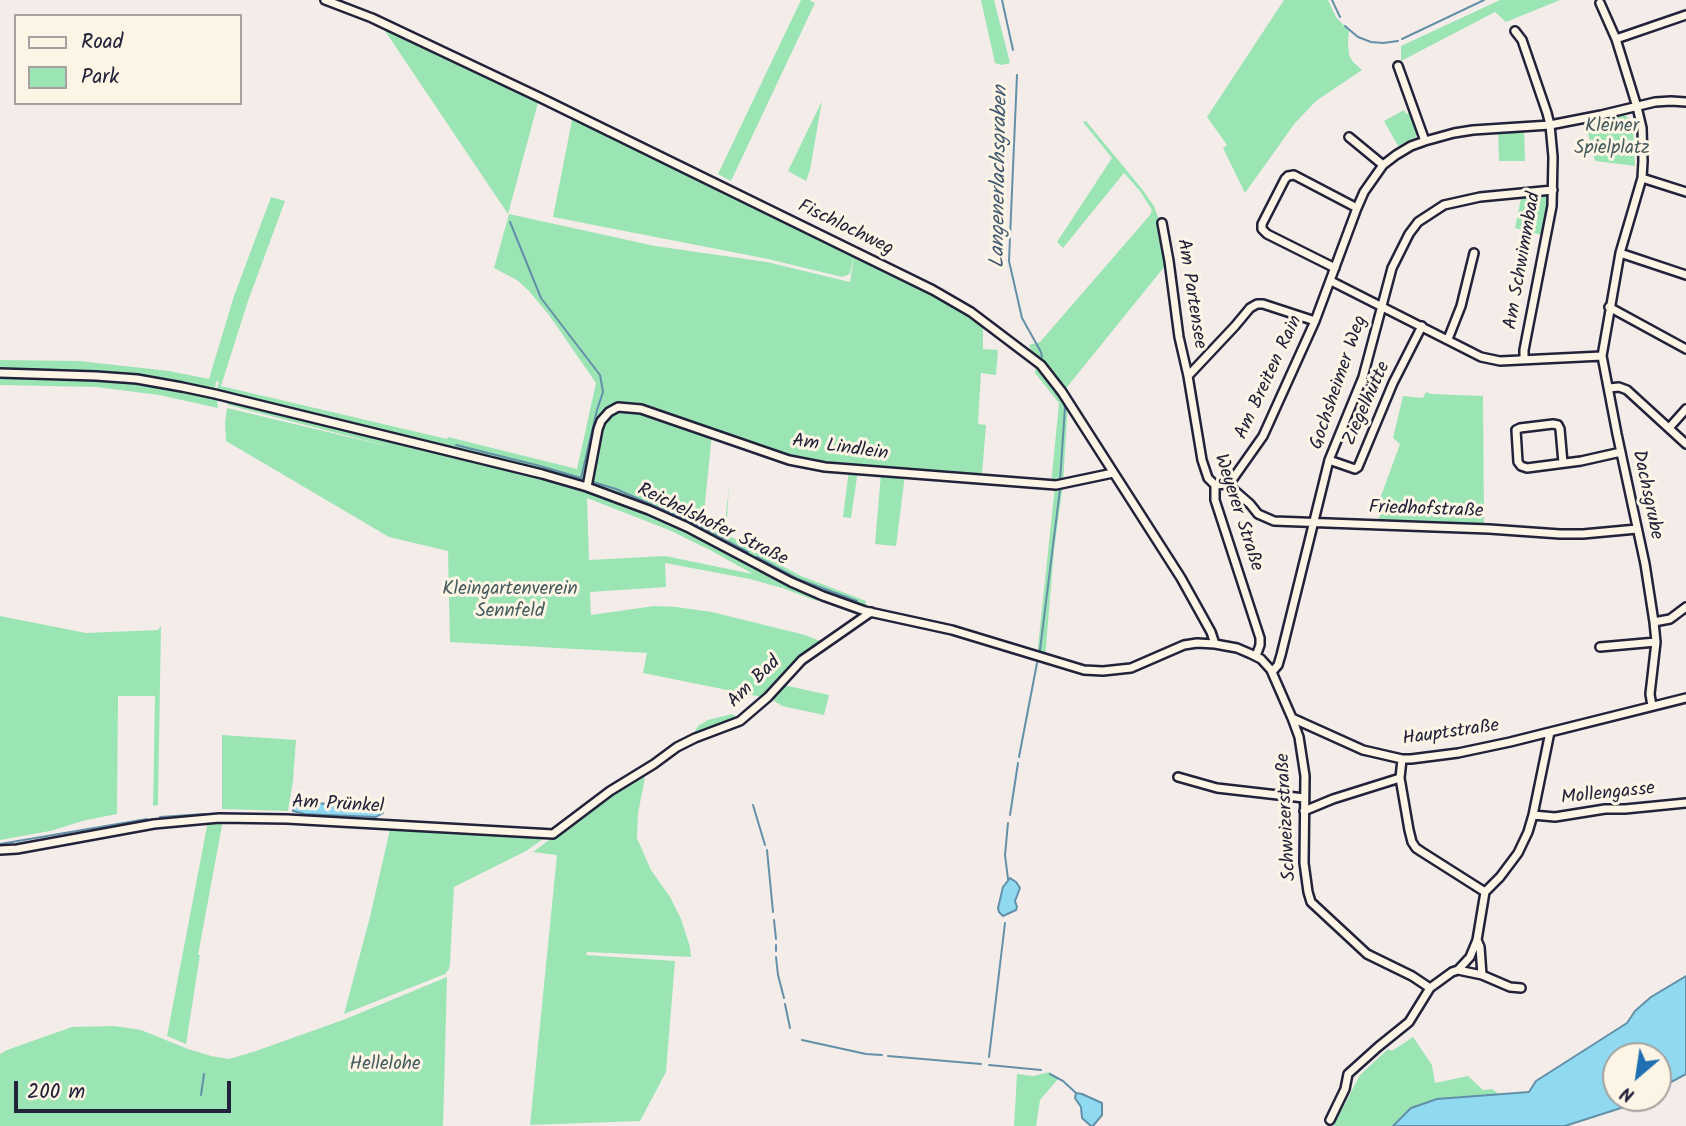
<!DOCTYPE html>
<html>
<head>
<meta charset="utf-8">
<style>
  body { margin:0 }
  #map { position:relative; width:1686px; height:1126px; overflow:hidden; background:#f4ece9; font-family:Kalam,sans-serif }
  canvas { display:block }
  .legend { position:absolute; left:14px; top:14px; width:228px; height:91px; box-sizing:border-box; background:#fcf5e5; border:2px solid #a5a1a1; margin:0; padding:9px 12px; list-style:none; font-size:21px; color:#22223b }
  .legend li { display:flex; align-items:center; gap:14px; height:35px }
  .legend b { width:35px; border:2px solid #a5a1a1 }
  .north { position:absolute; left:1602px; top:1042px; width:70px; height:70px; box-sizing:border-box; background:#fcf5e5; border:2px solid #a5a1a1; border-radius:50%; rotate:209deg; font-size:19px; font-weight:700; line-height:28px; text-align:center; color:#22223b }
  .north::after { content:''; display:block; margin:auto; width:24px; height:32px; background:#1f6fb2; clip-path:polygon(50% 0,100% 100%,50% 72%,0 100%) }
  .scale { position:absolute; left:14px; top:1081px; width:217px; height:32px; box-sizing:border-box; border:4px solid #22223b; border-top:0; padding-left:9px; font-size:21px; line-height:24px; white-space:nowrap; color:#22223b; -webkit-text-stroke:5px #fcf5e5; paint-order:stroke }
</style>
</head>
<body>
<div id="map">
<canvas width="1686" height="1126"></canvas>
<ul class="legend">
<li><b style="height:9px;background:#fcf5e5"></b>Road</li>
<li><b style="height:19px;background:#9be5b4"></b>Park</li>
</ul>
<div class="north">N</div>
<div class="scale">200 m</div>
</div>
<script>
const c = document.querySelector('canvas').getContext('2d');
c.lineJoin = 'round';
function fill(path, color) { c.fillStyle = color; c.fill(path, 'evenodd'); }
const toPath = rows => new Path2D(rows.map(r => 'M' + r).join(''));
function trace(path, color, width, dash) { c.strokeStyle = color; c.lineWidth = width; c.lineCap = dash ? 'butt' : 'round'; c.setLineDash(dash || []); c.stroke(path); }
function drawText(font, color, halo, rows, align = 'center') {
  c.font = font + ' Kalam,sans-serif'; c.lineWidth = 6; c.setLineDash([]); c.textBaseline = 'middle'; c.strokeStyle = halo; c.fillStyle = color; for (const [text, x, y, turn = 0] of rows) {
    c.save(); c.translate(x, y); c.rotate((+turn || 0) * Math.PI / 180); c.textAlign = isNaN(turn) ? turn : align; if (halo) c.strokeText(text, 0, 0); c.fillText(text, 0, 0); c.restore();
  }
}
const green = toPath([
  [801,0,809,0,815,3,731,181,718,174],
  [981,0,994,0,1010,63,1002,65,995,63],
  [1284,0,1328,0,1336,17,1349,31,1348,43,1349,55,1353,62,1362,70,1316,101,1295,123,1245,193,1223,148,1227,145,1207,117],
  [1500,0,1560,0,1506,22,1495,12,1401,61,1401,46],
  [383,28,539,99,508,214],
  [822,101,810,170,806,181,788,171],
  [1404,110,1406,114,1409,113,1417,133,1416,137,1398,146,1384,121],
  [573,115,932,290,983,321,983,349,998,350,996,375,981,373,978,424,986,425,982,474,999,476,999,481,905,475,896,546,875,544,881,474,858,470,851,518,843,517,849,469,789,460,712,434,703,522,724,531,729,487,726,533,748,548,801,576,866,601,865,611,823,596,817,601,782,588,750,579,665,563,666,587,590,592,591,615,654,606,676,607,712,612,805,635,825,643,779,684,829,695,824,715,782,706,774,701,774,697,778,687,767,698,643,673,647,653,450,642,448,551,389,537,226,441,225,423,227,408,395,448,228,405,224,396,215,394,219,382,216,381,215,389,138,375,97,372,0,369,0,360,79,361,169,371,209,379,234,296,271,197,285,201,248,301,221,386,447,439,448,437,577,469,596,383,549,315,529,291,517,280,494,268,509,214,655,246,767,262,850,282,854,256,850,273,848,275,842,277,768,259,553,217],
  [587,498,669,530,710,550,753,574,665,556,589,560],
  [1624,115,1629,118,1633,128,1635,166,1595,161,1585,122],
  [1086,121,1142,189,1154,206,1159,220,1157,225,1162,223,1169,261,1063,392,1068,402,1063,484,1054,550,1045,659,1037,656,1055,486,1051,485,1059,403,1035,373,1036,361,1029,345,1040,342,1150,215,1152,210,1140,191,1124,173,1063,248,1057,242,1112,158,1083,122],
  [1524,128,1525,161,1499,161,1498,129],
  [1552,191,1546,236,1515,228,1522,194],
  [0,377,95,379,136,383,214,397,217,399,218,408,159,395,96,387,0,385],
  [1426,392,1431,394,1483,396,1484,524,1379,520,1381,496,1400,444,1393,438,1403,396,1423,398],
  [0,616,86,633,158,630,161,626,158,805,153,806,155,696,118,696,117,814,86,820,50,831,0,840],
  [732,714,739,718,695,735,694,733,698,726,708,720],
  [222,735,296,740,293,781,288,811,222,809],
  [645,773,644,783,638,813,637,838,651,870,670,897,681,919,690,947,691,957,587,952,586,955,675,961,666,1072,640,1121,530,1125,557,855,533,852,588,811],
  [223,820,198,955,200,955,186,1044,167,1036,208,821],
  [391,825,546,837,526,851,454,887,450,963,449,969,445,974,344,1014,370,917],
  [447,977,443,1126,0,1126,0,1054,7,1050,72,1027,115,1026,141,1030,188,1049,211,1056,229,1059,253,1052,343,1020],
  [1413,1037,1432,1065,1435,1083,1468,1076,1483,1090,1492,1089,1500,1095,1437,1099,1393,1126,1333,1126,1360,1075,1388,1049,1392,1051],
  [1049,1072,1058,1079,1040,1100,1036,1126,1014,1126,1017,1074,1034,1076]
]);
const water = toPath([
  [296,801,378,809,383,810,383,813,376,817,305,814,293,811,293,803,296,801],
  [1010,878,1016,882,1020,888,1015,901,1017,907,1016,910,1003,916,999,912,998,908,1003,887,1010,878],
  [1686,976,1686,1074,1658,1089,1658,1056,1616,1056,1616,1098,1641,1098,1624,1107,1565,1126,1393,1126,1411,1108,1437,1099,1529,1092,1536,1081,1627,1023,1635,1011,1651,997,1686,976],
  [1076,1093,1082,1094,1102,1103,1102,1115,1093,1126,1091,1126,1082,1118,1081,1107,1075,1098,1076,1093]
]);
const stream = toPath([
  [1002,0,1013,50],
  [1332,0,1340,17],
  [1345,26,1358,37,1371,42,1383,43,1398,41],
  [1402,39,1484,0],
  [1017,75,1009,261,1022,318,1041,352,1042,357],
  [550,97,750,196],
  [1040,370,1051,386],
  [1056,393,1064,402,1065,407,1060,481],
  [456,445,540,466,581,478,597,410,603,392,600,375,541,298,510,222],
  [593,482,616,489,689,521,748,552],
  [757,557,798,579,857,601],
  [1040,650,1060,489],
  [1019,757,1037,663],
  [753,805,765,845],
  [225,814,288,814],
  [1010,815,1018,763],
  [160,817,205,814],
  [0,844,147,819],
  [767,850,773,912],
  [1008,879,1005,855,1008,823],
  [774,920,776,939],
  [776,945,776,951],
  [776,957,778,975,784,998],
  [785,1004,790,1028],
  [802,1040,866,1054,882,1055],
  [888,1056,981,1064],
  [989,1057,1005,923],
  [989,1065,1041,1070],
  [1050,1074,1063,1081,1076,1093],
  [201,1095,204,1074]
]);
const street = toPath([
  [325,0,372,18,541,98,933,290,971,312,1041,365,1062,392,1181,578,1211,632,1215,644],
  [1600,3,1616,39,1637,107,1642,128,1643,161,1642,178,1620,253,1602,356,1617,434,1645,564,1654,622,1656,642,1650,694,1652,706],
  [1515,31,1522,40,1547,113,1550,125,1553,157,1552,206,1524,350,1524,360],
  [1616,39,1686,15],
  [1398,66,1425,141],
  [1349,137,1383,165],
  [1642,178,1686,192],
  [1162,223,1169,261,1179,337,1188,376,1202,460,1208,478,1215,485,1215,500,1260,638,1260,645,1256,656],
  [1620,253,1686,275],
  [1335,268,1267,234,1262,229,1262,224,1285,179,1288,176,1294,175,1357,208],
  [1331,281,1481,357,1500,361,1602,356],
  [1609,307,1686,349],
  [1448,339,1461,306,1474,253],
  [0,373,96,376,137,379,182,387,215,394,542,474,587,487,649,510,687,527,791,582,823,596,865,611,952,630,1084,670,1103,671,1131,668,1184,645,1197,643,1215,644,1237,648,1251,654,1261,659,1271,670,1292,718,1299,737,1305,776,1304,863,1308,892,1311,902,1367,954,1412,976,1430,988],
  [1188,376,1235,326,1250,308,1257,304,1263,304,1315,321],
  [1609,388,1619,387,1627,390,1686,444],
  [1669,428,1686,409],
  [1329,460,1355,469,1358,467,1393,383,1422,326],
  [1563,463,1560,429,1558,425,1553,424,1520,428,1516,430,1518,462,1521,466,1527,468,1581,461,1621,452],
  [1227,484,1250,504,1258,514,1274,521,1489,529,1560,534,1583,534,1637,529],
  [1215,485,1227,484,1232,480,1263,436,1315,321,1357,208,1364,192,1383,165,1396,155,1411,146,1425,141,1454,133,1473,130,1550,125,1601,115,1655,102,1671,101,1686,102],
  [587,487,598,429,601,421,609,412,618,407,641,409,789,460,825,467,1056,485,1113,473],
  [1654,622,1670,619,1686,607],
  [1600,647,1656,642],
  [1272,672,1278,665,1281,655,1329,460,1363,377,1392,268,1409,234,1418,222,1444,205,1480,197,1553,190],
  [1292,718,1363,750,1402,759,1411,759,1458,753,1510,742,1686,698],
  [1402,759,1400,778,1409,830,1412,842,1416,848,1422,852,1485,892],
  [1178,777,1217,788,1304,798],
  [1304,811,1333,799,1400,778],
  [1533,815,1555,817,1605,809,1625,809,1686,803],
  [0,850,17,849,154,824,219,818,287,819,553,834,610,791,654,764,677,747,695,738,740,721,768,697,802,660,871,612],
  [1477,940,1480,947,1482,975],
  [1458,970,1482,975,1510,987,1521,988],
  [1330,1120,1345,1089,1348,1074,1378,1047,1409,1022,1430,988,1452,972,1458,970,1470,957,1477,940,1485,892,1500,877,1518,853,1528,832,1533,815,1550,732]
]);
const parkNames = [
  ["Kleiner",1612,128],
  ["Spielplatz",1612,150],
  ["Kleingartenverein",510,591],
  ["Sennfeld",510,613],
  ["Hellelohe",385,1066]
];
const streetNames = [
  ["Fischlochweg",845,229,26],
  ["Am Schwimmbad",1524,261,-80],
  ["Am Partensee",1190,294,81],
  ["Am Breiten Rain",1270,378,-65],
  ["Gochsheimer Weg",1340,383,-71],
  ["Ziegelhütte",1368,404,-66],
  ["Am Lindlein",840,449,8],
  ["Dachsgrube",1646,495,78],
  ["Friedhofstraße",1426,511,2],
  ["Weyerer Straße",1237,513,72],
  ["Reichelshofer Straße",712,526,26],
  ["Am Bad",755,683,-44],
  ["Hauptstraße",1451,734,-8],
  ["Mollengasse",1608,795,-6],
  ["Am Prünkel",338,806,3],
  ["Schweizerstraße",1288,817,-93]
];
const waterNames = [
  ["Langenerlachsgraben",1001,177,-89]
];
fill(green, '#9be5b4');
fill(water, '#8fdaf0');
trace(water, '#6390a8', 2);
trace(stream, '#6390a8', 2);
trace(street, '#22223b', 12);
trace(street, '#fcf5e5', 7);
drawText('19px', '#465c5f', '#fcf5e5', parkNames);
drawText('19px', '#22223b', '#fcf5e5', streetNames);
drawText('italic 21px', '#435971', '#fcf5e5', waterNames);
</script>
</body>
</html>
